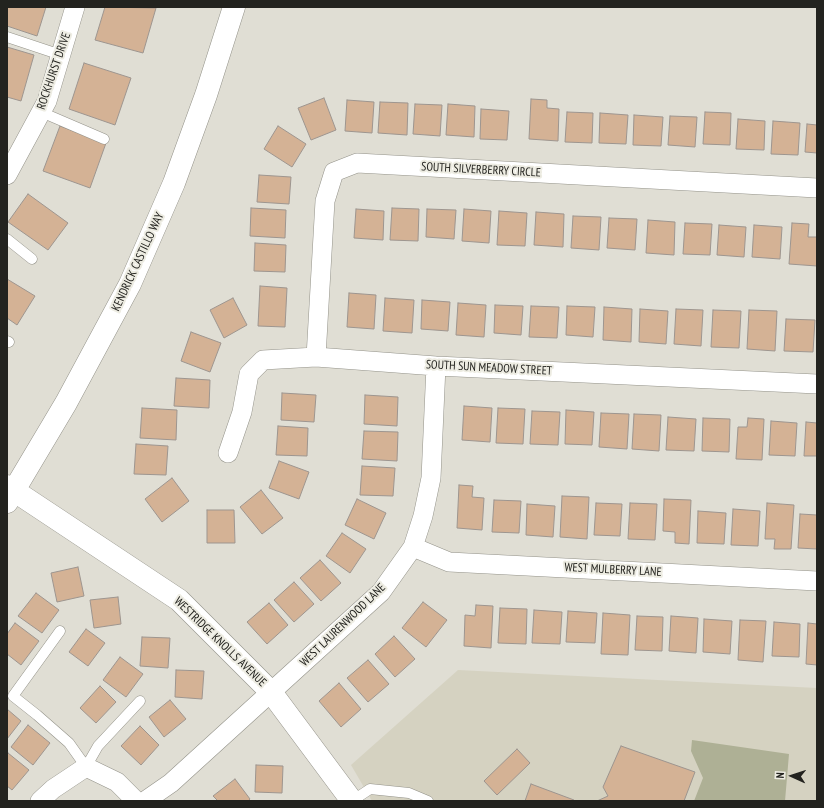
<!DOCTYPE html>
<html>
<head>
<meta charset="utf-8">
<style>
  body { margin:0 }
  #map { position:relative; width:824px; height:808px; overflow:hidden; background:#e0ded4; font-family:"PT Sans Narrow",sans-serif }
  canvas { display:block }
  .frame { position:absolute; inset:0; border:8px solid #23231f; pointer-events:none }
  .north { position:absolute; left:772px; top:756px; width:40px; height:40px; -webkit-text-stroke:3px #edece2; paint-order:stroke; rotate:273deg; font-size:11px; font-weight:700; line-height:16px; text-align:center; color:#23231f }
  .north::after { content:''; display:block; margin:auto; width:14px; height:18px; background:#23231f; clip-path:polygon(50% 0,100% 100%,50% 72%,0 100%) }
</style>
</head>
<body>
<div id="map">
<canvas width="824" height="808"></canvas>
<div class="frame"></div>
<div class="north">N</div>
</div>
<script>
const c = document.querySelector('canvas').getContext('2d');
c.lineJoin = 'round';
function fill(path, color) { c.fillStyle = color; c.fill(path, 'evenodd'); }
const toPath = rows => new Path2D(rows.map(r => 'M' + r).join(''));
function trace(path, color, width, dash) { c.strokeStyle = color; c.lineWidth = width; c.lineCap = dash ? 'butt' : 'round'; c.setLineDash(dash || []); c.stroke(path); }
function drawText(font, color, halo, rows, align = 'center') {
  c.font = font + ' "PT Sans Narrow",sans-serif'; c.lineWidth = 4; c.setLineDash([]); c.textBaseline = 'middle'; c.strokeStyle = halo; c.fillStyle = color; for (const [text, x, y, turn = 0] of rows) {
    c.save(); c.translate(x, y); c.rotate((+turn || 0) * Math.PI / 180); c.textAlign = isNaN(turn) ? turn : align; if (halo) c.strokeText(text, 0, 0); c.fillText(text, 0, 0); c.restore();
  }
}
const built = toPath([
  [458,670,817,688,817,801,372,801,351,765]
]);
const green = toPath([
  [692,740,789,754,785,801,694,801,703,778,691,751]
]);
const building = toPath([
  [7,7,46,7,37,36,7,26,7,7],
  [105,7,156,8,143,53,95,40,105,7],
  [7,47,34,55,21,101,7,97,7,47],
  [84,63,131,78,115,125,69,109,84,63],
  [324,98,336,130,311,140,298,108,324,98],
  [531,99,547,100,547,108,559,109,558,141,529,139,531,99],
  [347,100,374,102,372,133,345,131,347,100],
  [380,102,408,103,407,135,378,133,380,102],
  [415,104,442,105,440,136,413,134,415,104],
  [448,104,475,106,474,137,446,135,448,104],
  [481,109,509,111,507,140,480,139,481,109],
  [567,112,593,113,592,143,565,142,567,112],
  [705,112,731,113,730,145,703,144,705,112],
  [600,113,628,115,626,144,599,143,600,113],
  [634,115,663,117,661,146,633,145,634,115],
  [670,116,697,117,695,147,668,145,670,116],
  [738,119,765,121,764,150,736,149,738,119],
  [773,121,800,123,798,155,771,154,773,121],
  [807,124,817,125,817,153,805,152,807,124],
  [60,126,106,143,90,188,43,171,60,126],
  [278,126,306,144,292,167,264,149,278,126],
  [259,175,291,177,289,204,257,202,259,175],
  [28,194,68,223,48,250,8,222,28,194],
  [251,208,286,210,285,238,250,236,251,208],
  [392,208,419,209,418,241,390,240,392,208],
  [356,209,384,211,383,240,354,238,356,209],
  [427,209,456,210,454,239,426,237,427,209],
  [464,209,491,211,489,243,462,241,464,209],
  [499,211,527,213,525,246,497,245,499,211],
  [536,212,564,214,563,247,534,245,536,212],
  [573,216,601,217,599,250,571,248,573,216],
  [609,218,637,219,635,250,607,248,609,218],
  [648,220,675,222,674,255,646,253,648,220],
  [685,223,712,224,710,255,683,254,685,223],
  [792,223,809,224,808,237,817,237,817,266,789,264,792,223],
  [719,225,746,227,744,257,717,255,719,225],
  [754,225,782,227,780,259,752,257,754,225],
  [255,243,286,245,285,272,254,271,255,243],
  [7,279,35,296,17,325,7,318,7,279],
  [260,286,287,288,285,327,258,326,260,286],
  [349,293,376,295,374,329,347,327,349,293],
  [233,298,247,325,224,338,210,310,233,298],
  [385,298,414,300,412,333,383,331,385,298],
  [422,300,450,302,448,331,421,329,422,300],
  [458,303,486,305,484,337,456,335,458,303],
  [495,305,523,306,521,335,494,333,495,305],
  [531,306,559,307,557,338,529,337,531,306],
  [567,306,595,307,593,337,566,335,567,306],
  [604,307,632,309,631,342,603,340,604,307],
  [640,309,668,311,666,344,639,342,640,309],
  [676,309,703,310,701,346,674,344,676,309],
  [713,310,741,311,739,348,711,347,713,310],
  [749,310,777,311,775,351,747,349,749,310],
  [786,319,815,320,813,352,784,351,786,319],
  [191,332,221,343,210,372,181,361,191,332],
  [176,378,210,380,209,408,174,406,176,378],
  [282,393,316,395,314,422,281,420,282,393],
  [365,395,398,397,397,426,364,424,365,395],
  [464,406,492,408,490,442,462,440,464,406],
  [142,408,177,410,176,440,140,438,142,408],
  [498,408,525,409,523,444,496,443,498,408],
  [566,410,594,412,592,445,565,444,566,410],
  [532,411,560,412,558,445,530,444,532,411],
  [601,413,629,414,627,449,599,447,601,413],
  [634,414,661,415,659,451,632,449,634,414],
  [668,417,696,419,694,451,666,450,668,417],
  [703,418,730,419,729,452,702,451,703,418],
  [748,418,764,419,762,460,736,459,738,427,747,427,748,418],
  [771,421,797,423,795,456,769,455,771,421],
  [806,422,817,423,817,456,804,456,806,422],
  [278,426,308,428,307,456,276,455,278,426],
  [364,431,398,432,397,461,362,459,364,431],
  [136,444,168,446,166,475,134,474,136,444],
  [279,461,309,472,299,499,269,488,279,461],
  [362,466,395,468,393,496,360,495,362,466],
  [172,478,189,501,162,522,145,499,172,478],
  [459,485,473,486,472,497,484,498,482,530,457,528,459,485],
  [261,490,283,518,262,534,240,507,261,490],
  [562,496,589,497,587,539,560,537,562,496],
  [357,499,386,513,374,539,345,525,357,499],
  [664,499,691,500,689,544,675,543,675,532,663,531,664,499],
  [494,500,521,501,519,533,492,532,494,500],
  [596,503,622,504,620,536,594,535,596,503],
  [630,503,657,504,655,540,628,539,630,503],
  [767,503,794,505,791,549,774,549,775,539,765,539,767,503],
  [527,504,555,506,553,537,526,535,527,504],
  [733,509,760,511,758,546,731,545,733,509],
  [207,510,234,510,235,543,207,543,207,510],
  [698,511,726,513,724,544,697,543,698,511],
  [800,514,817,515,817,549,798,548,800,514],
  [342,533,366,549,350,573,326,556,342,533],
  [320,560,341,583,321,601,300,578,320,560],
  [78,567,84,596,57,602,51,573,78,567],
  [294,582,314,604,294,622,274,600,294,582],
  [36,593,59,610,42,633,18,616,36,593],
  [118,597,121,624,94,628,90,600,118,597],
  [423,602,447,620,426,647,402,628,423,602],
  [269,603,288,625,267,644,247,622,269,603],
  [476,605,493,606,491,648,464,646,465,615,475,616,476,605],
  [500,608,527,609,526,644,498,643,500,608],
  [534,610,562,612,560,644,532,643,534,610],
  [568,611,597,613,595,643,566,642,568,611],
  [603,613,630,615,628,655,601,654,603,613],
  [637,616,663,617,662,651,635,650,637,616],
  [671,616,698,618,696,653,669,651,671,616],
  [704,619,732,621,730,654,703,652,704,619],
  [740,620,766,621,763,662,738,660,740,620],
  [774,622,800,624,799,657,772,656,774,622],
  [15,623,39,641,21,665,7,654,7,634,15,623],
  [808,623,817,624,817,665,806,664,808,623],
  [86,629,105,643,88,666,69,652,86,629],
  [394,636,415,659,395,677,375,654,394,636],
  [142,637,170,638,168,668,140,666,142,637],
  [120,657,143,674,126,697,103,680,120,657],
  [368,660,389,684,368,702,347,678,368,660],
  [176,670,204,671,202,699,175,697,176,670],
  [339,683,361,709,341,727,319,701,339,683],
  [100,686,116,702,96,723,80,708,100,686],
  [170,700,186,719,164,737,149,717,170,700],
  [7,709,21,721,7,739,7,709],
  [28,725,50,743,33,765,11,747,28,725],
  [140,726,159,745,141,765,121,746,140,726],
  [621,746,695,772,684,801,597,801,608,796,603,787,621,746],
  [517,749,530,763,497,795,484,781,517,749],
  [8,753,29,770,12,790,7,786,7,754,8,753],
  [256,765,283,766,282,793,255,792,256,765],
  [235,779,250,799,248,801,218,801,213,796,235,779],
  [531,784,574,800,575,801,525,801,531,784]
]);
const lane = toPath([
  [7,37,61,55],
  [41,112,104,139],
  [7,239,32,259],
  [7,341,9,342],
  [60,631,13,696,37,715,69,743,86,767,98,746,140,701],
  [352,801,370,789,409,793,428,801]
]);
const street = toPath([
  [7,175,47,101,75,7],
  [316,357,325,201,334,172,357,163,817,188],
  [228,453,242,412,249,374,263,360,316,357,436,366,817,384],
  [413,547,449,562,817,581],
  [40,801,53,789,86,767,117,782,136,801],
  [145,801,171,783,381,592,413,547,423,516,431,478,436,366]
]);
const secondary = toPath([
  [7,486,179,600,271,692,352,801],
  [7,502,66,403,130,284,174,183,206,95,234,7]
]);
const streetNames = [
  ["ROCKHURST DRIVE",54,71,-71],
  ["SOUTH SILVERBERRY CIRCLE",481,170,3],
  ["KENDRICK CASTILLO WAY",138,262,-65],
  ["SOUTH SUN MEADOW STREET",489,368,3],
  ["WEST MULBERRY LANE",613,570,3],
  ["WEST LAURENWOOD LANE",343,625,-44],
  ["WESTRIDGE KNOLLS AVENUE",220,642,44]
];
fill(built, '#d5d2c1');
fill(green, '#aeb095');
fill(building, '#d4b295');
trace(building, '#9d958f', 1);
trace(lane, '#939289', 11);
trace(street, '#939289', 20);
trace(secondary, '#939289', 23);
trace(lane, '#fff', 10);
trace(street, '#fff', 19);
trace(secondary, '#fff', 22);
drawText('12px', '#23231f', '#edece2', streetNames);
</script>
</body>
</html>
